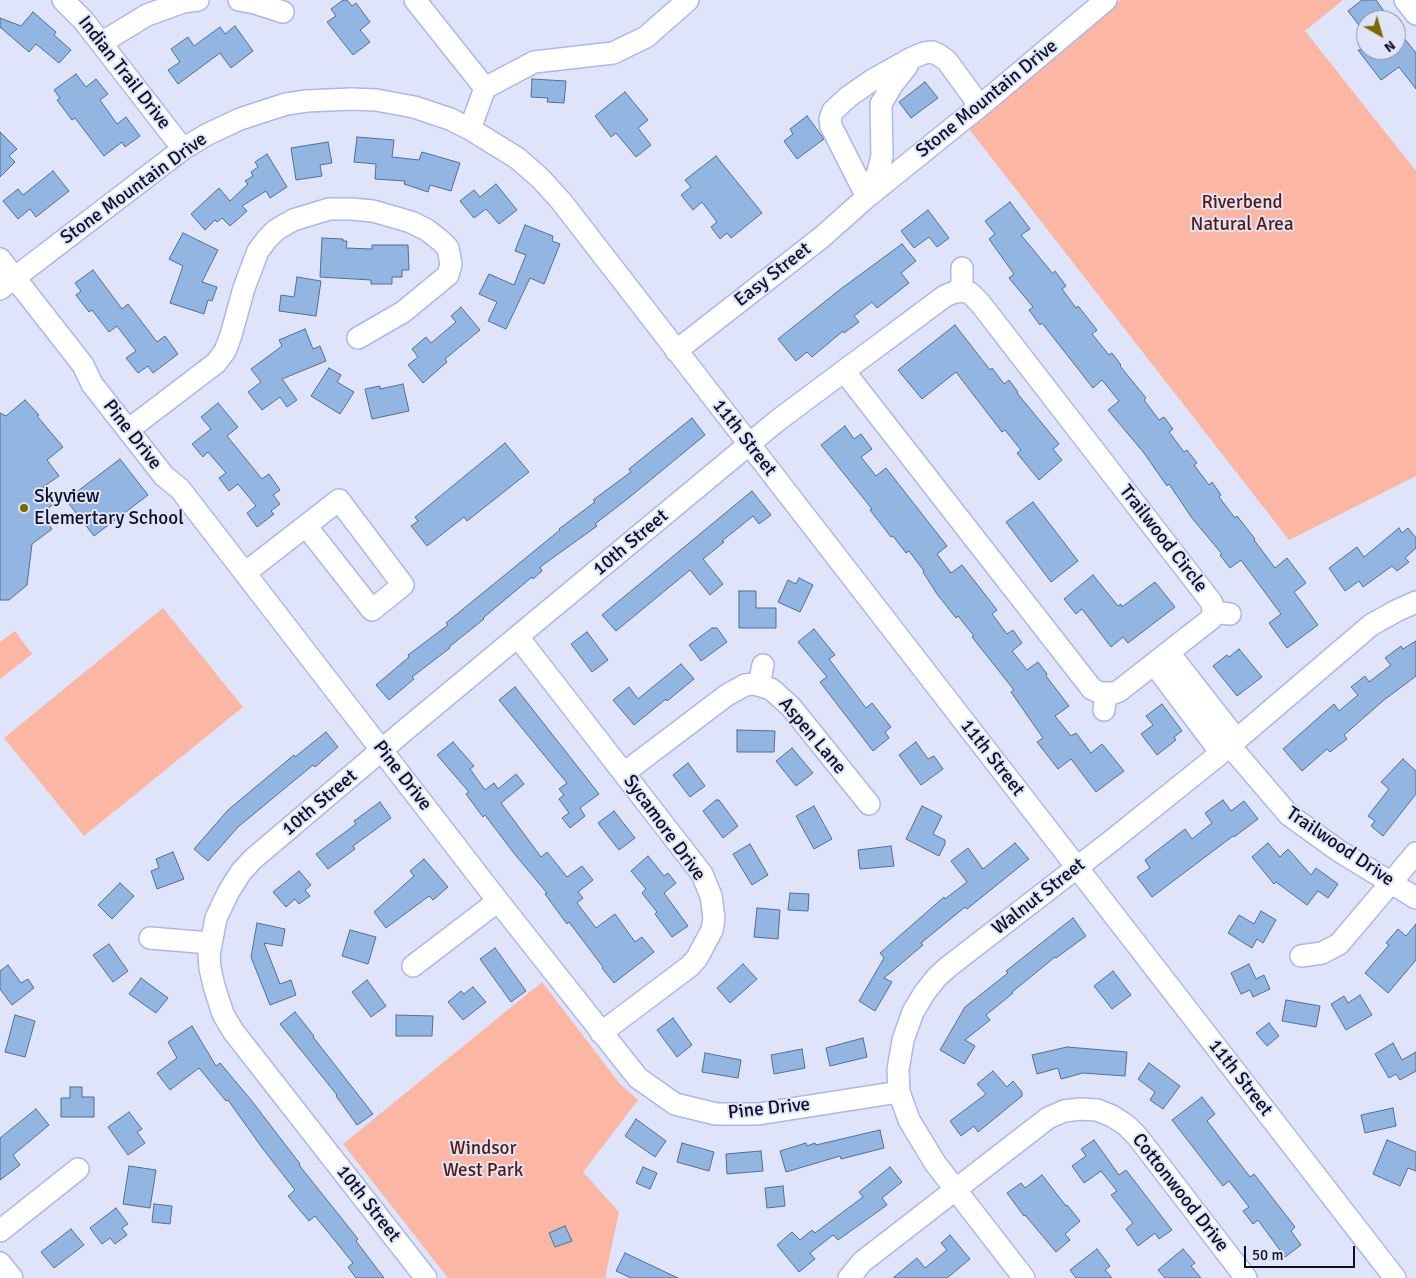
<!DOCTYPE html>
<html>
<head>
<meta charset="utf-8">
<style>
  body { margin:0 }
  #map { position:relative; width:1416px; height:1278px; overflow:hidden; background:#dfe4fa; font-family:Signika,sans-serif }
  canvas { display:block }
  .north { position:absolute; left:1356px; top:10px; width:50px; height:50px; box-sizing:border-box; background:#dfe4fa; border:1px solid #8b8fa4; border-radius:50%; rotate:142deg; font-size:14px; font-weight:700; line-height:20px; text-align:center; color:#0d1022 }
  .north::after { content:''; display:block; margin:auto; width:18px; height:22px; background:#7d6800; clip-path:polygon(50% 0,100% 100%,50% 72%,0 100%) }
  .scale { position:absolute; left:1244px; top:1246px; width:111px; height:22px; box-sizing:border-box; border:2px solid #0d1022; border-top:0; padding-left:6px; font-size:15px; line-height:18px; white-space:nowrap; color:#0d1022; -webkit-text-stroke:4px #dfe4fa; paint-order:stroke }
</style>
</head>
<body>
<div id="map">
<canvas width="1416" height="1278"></canvas>
<div class="north">N</div>
<div class="scale">50 m</div>
</div>
<script>
const c = document.querySelector('canvas').getContext('2d');
c.lineJoin = 'round';
function fill(path, color) { c.fillStyle = color; c.fill(path, 'evenodd'); }
const toPath = rows => new Path2D(rows.map(r => 'M' + r).join(''));
function trace(path, color, width, dash) { c.strokeStyle = color; c.lineWidth = width; c.lineCap = dash ? 'butt' : 'round'; c.setLineDash(dash || []); c.stroke(path); }
function drawText(font, color, halo, rows, align = 'center') {
  c.font = font + ' Signika,sans-serif'; c.lineWidth = 4; c.setLineDash([]); c.textBaseline = 'middle'; c.strokeStyle = halo; c.fillStyle = color; for (const [text, x, y, turn = 0] of rows) {
    c.save(); c.translate(x, y); c.rotate((+turn || 0) * Math.PI / 180); c.textAlign = isNaN(turn) ? turn : align; if (halo) c.strokeText(text, 0, 0); c.fillText(text, 0, 0); c.restore();
  }
}
const green = toPath([
  [1120,0,1343,0,1305,31,1416,171,1416,476,1289,540,969,129],
  [163,608,243,707,84,836,4,738],
  [15,631,32,654,0,679,0,642],
  [542,982,620,1084,638,1100,583,1172,619,1212,605,1278,448,1278,343,1144]
]);
const building = toPath([
  [343,0,347,0,352,6,356,3,370,22,360,30,370,42,353,55,327,22,336,16,331,9,343,0],
  [1362,0,1376,0,1386,14,1378,20,1366,20,1366,34,1348,11,1362,0],
  [33,12,56,32,54,35,71,50,59,63,36,44,29,52,0,27,0,18,21,26,33,12],
  [235,26,253,51,231,68,220,53,178,84,168,70,180,62,171,49,188,37,194,46,220,27,225,34,235,26],
  [1404,38,1416,53,1416,89,1399,67,1381,80,1358,50,1396,50,1396,44,1404,38],
  [76,74,86,87,96,79,108,94,100,100,117,124,126,117,140,136,125,147,122,142,104,156,75,118,72,120,57,100,60,98,54,90,76,74],
  [532,79,566,81,564,103,547,102,548,98,531,97,532,79],
  [925,82,938,98,911,118,899,102,925,82],
  [625,92,648,120,638,128,651,145,636,157,616,133,611,137,595,116,625,92],
  [807,116,824,139,797,159,784,141,793,134,790,129,807,116],
  [0,132,17,149,9,156,15,162,0,177,0,132],
  [357,137,394,140,392,157,419,160,422,152,460,163,451,191,430,185,428,192,404,184,405,181,375,179,376,164,354,162,357,137],
  [328,142,332,163,320,165,322,176,296,180,291,148,328,142],
  [267,154,287,187,270,198,266,191,242,206,247,211,230,226,222,218,217,222,215,220,205,230,191,214,219,188,230,201,248,184,245,181,253,176,251,172,258,167,255,162,267,154],
  [716,156,762,213,731,238,727,233,720,239,711,227,717,222,702,202,693,210,681,195,691,187,685,180,716,156],
  [53,171,69,191,36,217,30,209,18,219,3,201,18,189,23,195,53,171],
  [496,184,517,210,499,224,486,209,474,218,460,201,474,190,480,197,496,184],
  [1010,202,1030,229,1021,235,1053,274,1055,271,1066,286,1062,289,1076,308,1078,306,1097,330,1092,334,1109,355,1112,353,1121,365,1120,366,1146,398,1144,400,1159,420,1164,417,1173,429,1169,432,1184,452,1187,450,1197,463,1194,465,1209,485,1212,482,1221,495,1219,497,1235,518,1237,516,1255,539,1254,540,1275,568,1287,558,1306,583,1294,592,1318,625,1287,648,1269,623,1281,614,1241,560,1230,568,1220,555,1222,554,1192,518,1169,484,1167,486,1144,453,1108,410,1119,401,1102,380,1093,388,1042,323,1040,325,1029,310,1033,307,1009,278,1014,274,989,239,995,234,985,221,1010,202],
  [928,210,949,238,937,247,929,237,914,248,901,231,928,210],
  [525,225,553,236,552,241,560,244,544,284,530,278,506,329,488,321,497,302,479,294,489,274,514,285,526,255,515,251,525,225],
  [183,233,218,250,202,282,217,287,212,301,208,300,204,314,170,303,183,266,169,259,183,233],
  [322,238,343,239,343,241,347,241,346,248,372,249,372,245,408,245,409,270,402,270,402,277,392,277,392,284,371,284,371,280,320,277,322,238],
  [902,244,916,261,901,273,909,283,877,308,872,302,854,316,859,322,844,333,843,331,812,357,807,352,796,361,778,339,842,288,902,244],
  [93,270,122,309,128,304,157,342,165,336,178,354,153,373,148,366,138,373,126,358,136,351,117,326,109,332,92,310,89,312,76,295,81,291,75,283,93,270],
  [297,277,321,281,316,316,279,311,281,295,294,297,297,277],
  [461,307,480,330,445,359,447,362,423,383,408,365,418,357,412,349,426,337,431,343,456,322,451,316,461,307],
  [955,325,990,370,992,368,1004,384,1009,380,1018,392,1017,393,1059,444,1053,449,1062,460,1039,480,1017,453,1021,450,1005,430,1002,432,956,372,922,399,898,370,955,325],
  [305,329,313,349,320,346,326,361,282,379,297,400,287,407,280,397,262,410,248,392,261,382,251,369,282,346,279,340,305,329],
  [329,368,341,375,337,382,354,392,340,414,311,396,329,368],
  [403,384,409,411,372,419,365,389,380,386,380,389,403,384],
  [25,400,39,415,37,416,63,447,47,460,59,476,43,487,56,502,41,514,52,529,32,544,27,585,9,600,0,600,0,413,6,416,25,400],
  [218,403,238,427,227,436,262,479,269,474,280,490,273,495,280,504,271,511,274,514,257,527,247,513,256,506,238,484,229,491,219,478,226,473,208,452,203,457,192,444,211,429,201,417,218,403],
  [692,418,705,435,631,496,595,524,597,526,540,567,542,571,533,579,532,577,483,618,484,619,449,647,450,648,412,677,414,679,389,700,376,685,409,657,408,655,448,625,446,623,560,530,559,529,595,502,593,500,631,472,629,469,692,418],
  [845,426,854,439,861,434,872,449,861,457,876,476,886,468,947,546,937,554,951,573,962,565,997,610,992,614,1007,634,1013,630,1022,643,1012,651,1027,670,1038,662,1047,674,1046,676,1069,706,1055,716,1071,736,1076,733,1091,753,1102,744,1124,771,1096,792,1071,759,1058,769,1037,742,1043,738,1011,692,1014,690,972,637,974,636,958,616,956,618,937,594,923,572,924,571,909,551,906,553,893,536,891,537,870,510,872,509,821,445,845,426],
  [505,443,529,472,467,521,464,517,427,546,411,526,418,521,415,517,505,443],
  [120,459,148,495,94,536,66,500,120,459],
  [752,491,771,515,759,524,753,516,722,541,724,542,703,559,723,584,710,595,690,570,616,631,602,615,752,491],
  [1033,502,1078,561,1051,582,1006,522,1033,502],
  [1399,528,1402,533,1408,528,1416,538,1416,548,1405,558,1409,562,1397,571,1392,566,1363,587,1359,581,1345,591,1329,568,1357,547,1364,557,1399,528],
  [1093,575,1118,606,1121,604,1122,607,1155,582,1175,607,1128,643,1123,637,1111,647,1082,609,1076,614,1064,599,1093,575],
  [799,578,813,585,800,612,778,602,788,580,796,584,799,578],
  [739,591,756,591,756,608,776,608,776,628,739,628,739,591],
  [712,628,717,628,727,642,701,661,689,645,712,628],
  [814,629,835,655,829,659,866,708,872,703,891,727,885,732,889,738,873,751,820,682,827,677,798,642,814,629],
  [587,632,608,660,592,672,571,644,587,632],
  [1416,641,1416,676,1384,700,1344,735,1347,739,1330,752,1327,749,1302,771,1283,749,1334,704,1339,711,1358,695,1351,687,1365,676,1369,682,1391,665,1385,658,1401,646,1403,649,1416,641],
  [1239,649,1262,677,1237,696,1213,666,1227,655,1229,657,1239,649],
  [681,664,694,679,667,701,666,699,634,725,613,700,629,687,638,699,681,664],
  [515,687,599,794,580,808,585,816,570,828,562,818,569,813,559,799,564,795,559,789,567,783,499,700,515,687],
  [1162,704,1182,731,1174,737,1176,740,1157,755,1141,734,1153,725,1146,716,1162,704],
  [737,730,775,731,774,752,737,752,737,730],
  [326,732,338,747,315,767,313,765,238,827,208,861,194,849,228,810,294,755,295,757,326,732],
  [453,742,474,766,470,769,485,790,494,783,498,789,516,774,524,784,501,803,541,857,547,852,567,877,582,866,593,880,578,892,583,898,577,903,596,928,615,914,635,942,642,937,654,952,614,983,602,968,603,967,569,922,567,924,545,894,547,893,513,852,485,815,483,817,466,794,469,792,437,755,453,742],
  [916,742,928,759,934,756,943,769,921,785,899,755,916,742],
  [792,748,813,773,796,786,776,761,792,748],
  [1403,759,1416,771,1416,794,1383,836,1371,826,1375,821,1368,816,1389,789,1381,782,1403,759],
  [688,763,705,786,690,797,673,775,688,763],
  [716,800,719,800,738,826,723,838,703,811,716,800],
  [1223,800,1231,811,1244,801,1258,819,1234,837,1233,836,1152,897,1137,877,1150,868,1145,860,1185,829,1192,839,1212,823,1205,813,1223,800],
  [380,802,391,818,353,846,355,849,328,869,316,854,356,824,354,821,380,802],
  [814,806,832,839,814,849,796,816,814,806],
  [922,806,942,816,933,834,945,840,945,844,939,856,906,839,922,806],
  [614,811,635,838,619,850,598,823,614,811],
  [1015,843,1029,859,967,909,965,907,921,943,923,945,884,978,892,982,875,1011,859,1001,884,958,880,953,944,897,945,899,967,882,951,861,968,848,983,869,1015,843],
  [1268,843,1280,857,1288,849,1311,875,1316,868,1338,884,1328,898,1318,891,1307,905,1276,882,1274,884,1252,857,1268,843],
  [750,844,768,875,752,885,733,854,750,844],
  [891,846,894,866,860,869,858,850,891,846],
  [173,852,184,879,157,889,151,871,159,868,156,859,173,852],
  [648,856,664,876,668,873,676,883,664,893,688,926,672,937,655,914,657,912,642,893,646,889,631,871,648,856],
  [424,859,448,887,433,900,429,896,386,928,374,912,414,876,410,871,424,859],
  [299,871,311,885,305,890,310,896,299,904,295,899,286,907,273,892,299,871],
  [120,883,134,896,112,919,98,905,120,883],
  [790,893,809,894,808,911,788,910,790,893],
  [757,908,780,910,778,939,754,937,757,908],
  [1261,911,1276,920,1263,943,1257,939,1252,948,1228,933,1239,915,1254,924,1261,911],
  [1073,918,1086,936,1056,958,1055,957,1012,992,1013,993,986,1015,990,1020,965,1040,975,1046,964,1064,940,1050,965,1007,1008,973,1006,971,1073,918],
  [257,923,285,929,282,946,264,943,280,984,291,980,296,995,270,1005,251,957,257,923],
  [1416,924,1416,960,1388,993,1365,973,1389,945,1386,943,1398,929,1406,936,1416,924],
  [350,930,376,937,368,964,342,956,350,930],
  [109,944,128,971,113,982,93,955,109,944],
  [495,948,526,991,511,1002,480,959,495,948],
  [743,964,757,979,730,1003,717,988,743,964],
  [1249,964,1256,979,1264,975,1270,989,1253,997,1250,990,1241,994,1231,973,1249,964],
  [8,965,21,983,28,979,34,988,12,1005,0,989,0,971,8,965],
  [1113,971,1131,995,1112,1009,1094,986,1113,971],
  [141,978,168,998,156,1013,129,994,141,978],
  [367,980,386,1006,371,1017,352,992,367,980],
  [473,987,486,1002,463,1020,448,1002,461,991,464,994,473,987],
  [1360,995,1372,1015,1346,1030,1331,1004,1344,996,1348,1003,1360,995],
  [1286,1000,1320,1006,1316,1027,1282,1021,1286,1000],
  [295,1012,314,1036,313,1037,373,1114,357,1125,336,1096,337,1095,280,1024,295,1012],
  [15,1015,35,1021,25,1057,5,1052,15,1015],
  [396,1015,433,1016,432,1036,396,1036,396,1015],
  [673,1018,692,1045,677,1057,657,1030,673,1018],
  [1269,1023,1279,1036,1267,1046,1256,1033,1269,1023],
  [192,1026,216,1066,220,1063,251,1100,300,1164,299,1165,358,1239,356,1241,384,1278,356,1278,348,1267,353,1263,315,1216,309,1221,288,1196,295,1190,263,1149,228,1100,226,1101,199,1068,170,1090,157,1073,177,1058,168,1042,192,1026],
  [863,1038,867,1057,830,1066,826,1048,863,1038],
  [1393,1043,1402,1060,1416,1052,1416,1071,1400,1080,1396,1074,1389,1078,1375,1054,1393,1043],
  [1067,1047,1127,1052,1125,1076,1083,1073,1061,1079,1058,1068,1037,1074,1032,1055,1067,1047],
  [802,1049,805,1068,774,1074,771,1055,802,1049],
  [705,1053,741,1060,738,1078,702,1072,705,1053],
  [1149,1063,1180,1086,1163,1109,1150,1100,1155,1092,1138,1079,1149,1063],
  [993,1071,1007,1087,1013,1081,1022,1092,1022,1096,978,1132,974,1126,961,1136,950,1121,986,1094,977,1084,993,1071],
  [70,1087,82,1087,82,1097,94,1097,94,1117,61,1117,61,1098,70,1098,70,1087],
  [1202,1097,1215,1114,1207,1121,1250,1177,1254,1174,1295,1227,1291,1231,1301,1245,1285,1257,1258,1220,1253,1224,1243,1211,1249,1207,1229,1181,1223,1186,1172,1120,1202,1097],
  [1393,1108,1396,1126,1365,1133,1361,1115,1393,1108],
  [36,1109,49,1125,13,1155,20,1165,0,1180,0,1138,36,1109],
  [129,1112,142,1129,137,1132,145,1143,128,1155,108,1127,129,1112],
  [636,1119,666,1141,655,1157,625,1136,636,1119],
  [880,1130,884,1148,841,1159,840,1156,786,1172,780,1151,806,1143,807,1146,815,1143,816,1145,880,1130],
  [1094,1140,1119,1175,1126,1170,1172,1230,1159,1239,1155,1233,1138,1246,1126,1229,1133,1223,1111,1195,1117,1191,1101,1171,1084,1183,1072,1166,1086,1156,1081,1149,1094,1140],
  [1387,1140,1416,1152,1416,1171,1408,1168,1400,1186,1373,1174,1387,1140],
  [682,1143,714,1152,709,1171,677,1162,682,1143],
  [761,1151,763,1171,727,1174,726,1154,761,1151],
  [129,1166,156,1170,150,1208,123,1204,129,1166],
  [643,1167,657,1173,650,1189,636,1183,643,1167],
  [890,1167,902,1182,882,1198,887,1205,838,1240,833,1235,810,1253,815,1259,799,1272,777,1245,792,1232,800,1240,812,1230,815,1233,863,1197,859,1192,890,1167],
  [1042,1175,1066,1206,1067,1205,1080,1221,1065,1234,1070,1240,1056,1252,1025,1215,1024,1216,1007,1193,1021,1183,1025,1188,1042,1175],
  [783,1186,785,1206,767,1208,765,1188,783,1186],
  [154,1204,172,1206,170,1224,152,1222,154,1204],
  [116,1208,128,1224,122,1228,127,1235,115,1244,110,1238,102,1244,90,1228,116,1208],
  [565,1226,572,1241,555,1247,549,1233,565,1226],
  [71,1229,84,1245,54,1268,41,1252,71,1229],
  [950,1235,970,1259,947,1278,893,1278,917,1258,925,1268,947,1250,941,1243,950,1235],
  [1097,1249,1110,1266,1105,1270,1112,1278,1076,1278,1070,1270,1097,1249],
  [1183,1249,1195,1263,1191,1266,1201,1278,1165,1278,1158,1270,1183,1249],
  [625,1253,678,1278,631,1278,616,1271,625,1253]
]);
const minor = toPath([
  [63,0,84,21,183,149],
  [239,0,255,3,283,12],
  [415,0,485,88,470,129],
  [1405,0,1416,14],
  [101,43,147,15,183,2,198,0],
  [485,88,534,62,613,53,646,37,688,0],
  [868,194,878,172,882,156,881,104,892,85,907,66],
  [867,197,831,126,830,119,833,111,848,97,871,81,912,58,924,53,932,52,939,55,947,61,980,106],
  [0,259,83,365,92,384,164,476,180,489,498,901,638,1078,675,1104,716,1114,758,1114,899,1092],
  [962,268,962,291],
  [0,289,183,149,206,135,240,119,286,104,307,101,351,99,376,100,414,107,450,119,470,129,517,158,540,178,561,201,1395,1278],
  [676,351,822,237,867,197,980,106,1106,0],
  [128,430,216,363,225,351,231,335,244,288,258,251,267,239,276,230,293,220,329,209,351,209,373,211,411,222,427,230,441,241,448,248,451,264,448,275,403,312,358,338],
  [245,573,339,500,403,585,372,610,306,526],
  [1213,612,1230,614],
  [518,637,702,874,711,896,714,918,712,930,697,958,690,966,601,1033],
  [1169,653,1237,740],
  [1154,664,1221,753],
  [759,685,763,665],
  [1104,710,1106,693],
  [1230,746,1289,815,1339,851,1416,898],
  [624,773,727,695,745,685,754,684,771,689,791,707,869,804],
  [150,938,210,943],
  [1301,956,1322,953,1339,944,1416,853],
  [413,966,498,901],
  [0,1231,78,1169],
  [0,1263,12,1278],
  [426,1278,233,1031,223,1014,214,986,210,968,209,955,216,918,229,891,241,872,253,859,404,731,777,421,844,371,945,296,955,292,962,291,970,293,980,303,1212,603,1213,612,1211,619,1119,691,1114,693,1101,693,1092,689,844,371],
  [849,1278,862,1262,1048,1118,1064,1111,1080,1109,1097,1110,1112,1116,1126,1125,1137,1136,1246,1278],
  [1024,1278,935,1163,909,1120,899,1092,898,1070,903,1040,913,1012,925,992,937,977,948,967,1110,842,1221,753,1371,625,1396,611,1416,602]
]);
const markers = [
  [24,508,5,"#7d6800"]
];
const streetNames = [
  ["Indian Trail Drive",124,73,52],
  ["Stone Mountain Drive",987,99,-39],
  ["Stone Mountain Drive",134,189,-36],
  ["Easy Street",773,275,-38],
  ["Pine Drive",132,435,52],
  ["11th Street",744,438,52],
  ["Trailwood Circle",1163,539,52],
  ["10th Street",631,543,-40],
  ["Aspen Lane",812,736,50],
  ["11th Street",992,758,52],
  ["Pine Drive",402,776,52],
  ["10th Street",320,803,-40],
  ["Sycamore Drive",664,828,54],
  ["Trailwood Drive",1340,847,34],
  ["Walnut Street",1039,897,-38],
  ["11th Street",1240,1078,52],
  ["Pine Drive",769,1109,-6],
  ["Cottonwood Drive",1180,1193,52],
  ["10th Street",368,1204,52]
];
const parkNames = [
  ["Riverbend",1242,203],
  ["Natural Area",1242,225],
  ["Windsor",483,1149],
  ["West Park",483,1171]
];
const poiNames = [
  ["Skyview",34,497],
  ["Elemertary School",34,519]
];
fill(green, '#fbb6a4');
fill(building, '#93b5e1');
trace(building, '#506f97', 1);
trace(minor, '#acb7ea', 24);
trace(minor, '#fff', 21);
for (const [x, y, r, color] of markers) { const dot = new Path2D(); dot.arc(x, y, r, 0, 2 * Math.PI); c.fillStyle = color; c.fill(dot); trace(dot, '#dfe4fa', 2); }
drawText('19px', '#0d1022', '#dfe4fa', streetNames);
drawText('19px', '#581909', '#dfe4fa', parkNames);
drawText('19px', '#0d1022', '#dfe4fa', poiNames, 'left');
</script>
</body>
</html>
